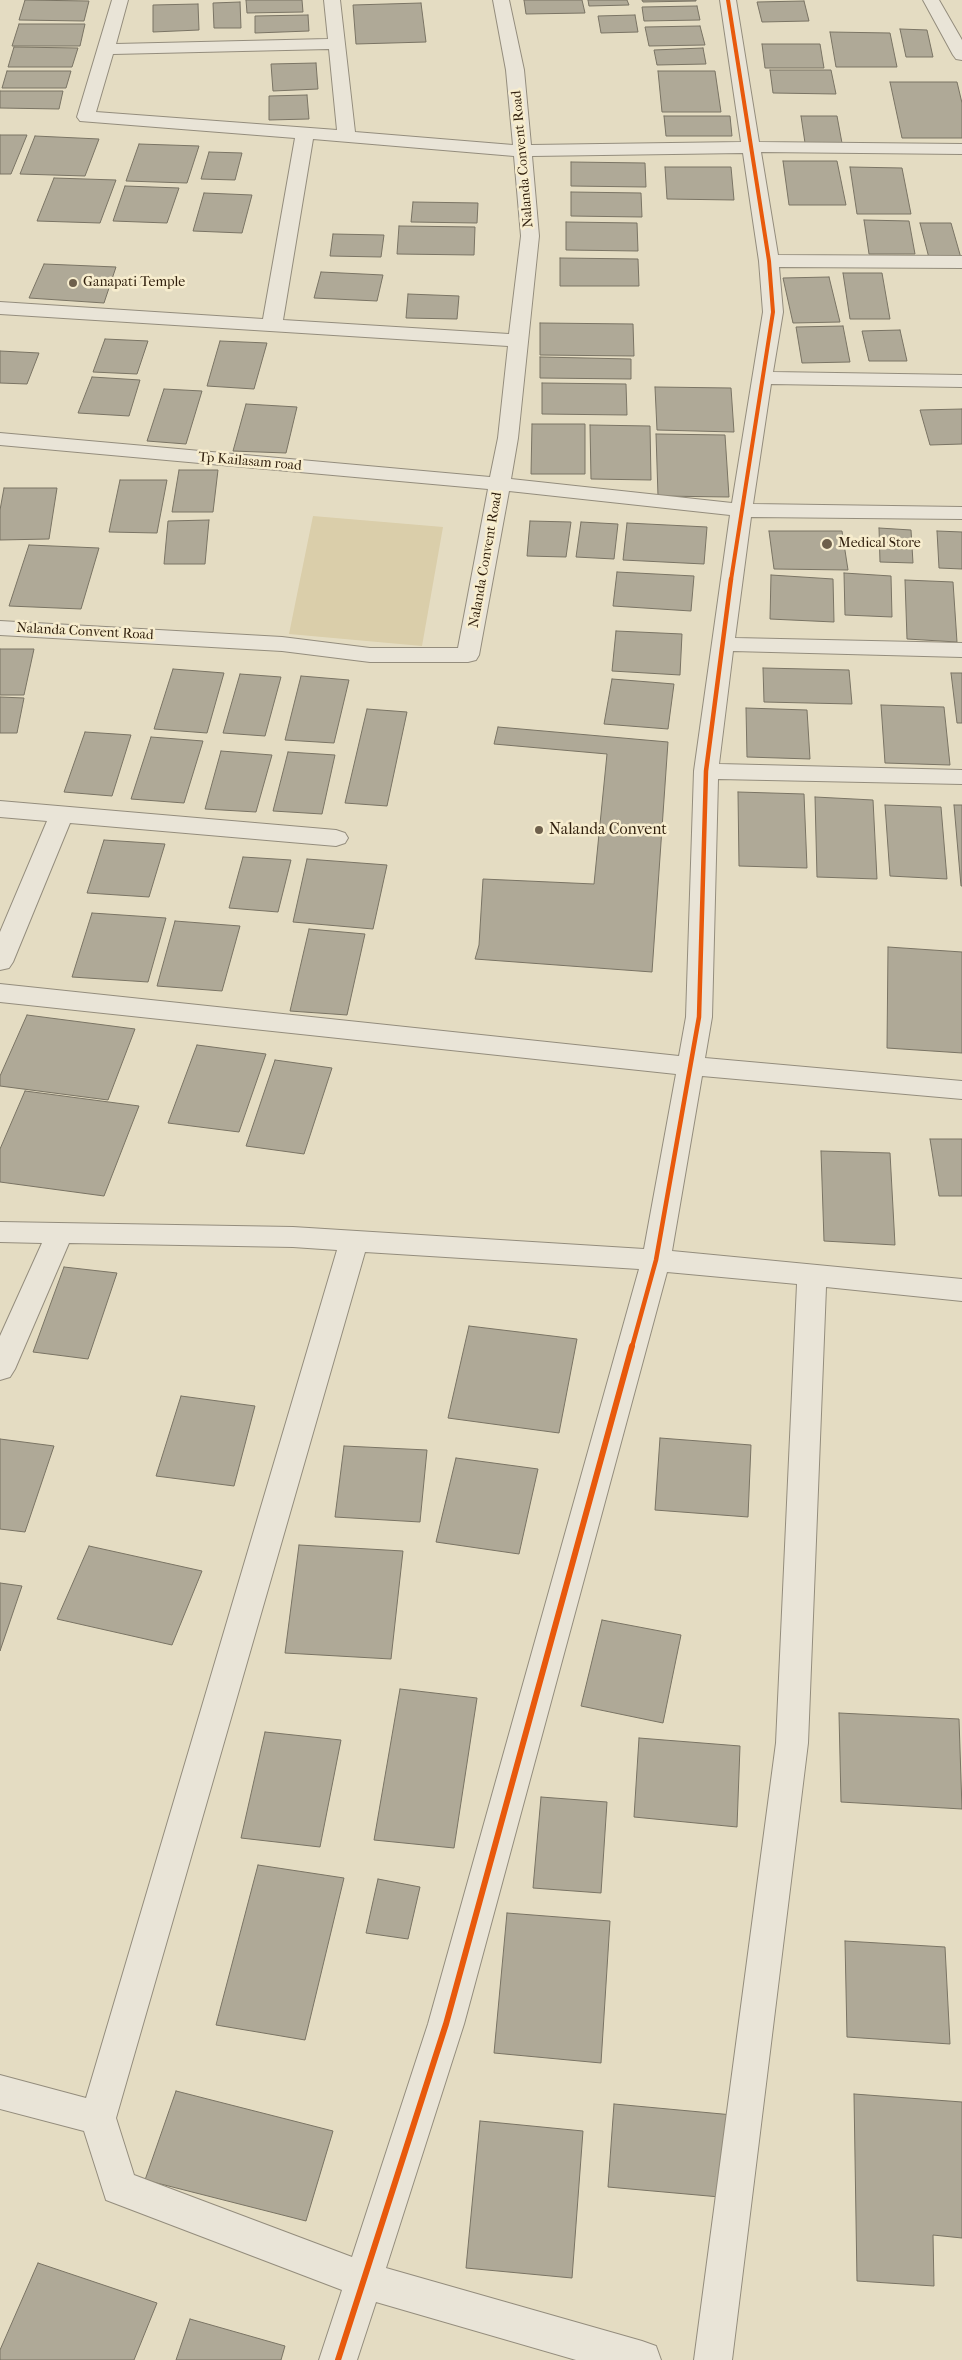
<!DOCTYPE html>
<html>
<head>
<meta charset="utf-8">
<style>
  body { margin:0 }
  canvas { display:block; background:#e4dcc2 }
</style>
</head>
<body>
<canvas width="962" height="2360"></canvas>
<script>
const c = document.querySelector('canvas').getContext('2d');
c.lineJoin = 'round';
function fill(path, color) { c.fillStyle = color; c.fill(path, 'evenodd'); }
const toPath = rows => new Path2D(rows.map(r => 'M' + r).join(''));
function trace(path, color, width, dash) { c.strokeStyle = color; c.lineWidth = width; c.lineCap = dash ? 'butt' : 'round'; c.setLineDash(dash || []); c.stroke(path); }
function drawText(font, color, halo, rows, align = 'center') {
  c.font = font + ' "IM FELL French Canon",serif'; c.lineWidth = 5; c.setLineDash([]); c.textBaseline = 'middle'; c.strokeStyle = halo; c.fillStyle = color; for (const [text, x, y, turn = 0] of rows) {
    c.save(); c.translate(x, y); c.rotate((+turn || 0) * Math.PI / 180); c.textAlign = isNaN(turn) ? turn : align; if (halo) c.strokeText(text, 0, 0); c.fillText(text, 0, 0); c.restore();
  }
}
const green = toPath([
  [313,516,443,527,422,646,289,634]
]);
const building = toPath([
  [25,0,89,1,84,21,19,20,25,0],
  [246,0,302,0,303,12,247,13,246,0],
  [524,0,582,0,585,13,526,14,524,0],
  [588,0,627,0,629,5,589,6,588,0],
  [642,0,696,0,696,1,643,2,642,0],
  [804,1,809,21,762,22,757,2,804,1],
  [240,2,241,28,214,28,213,3,240,2],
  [421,3,426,42,356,44,353,5,421,3],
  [198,4,199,30,153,32,153,5,198,4],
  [697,6,700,20,644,21,642,7,697,6],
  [308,15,309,31,255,33,255,16,308,15],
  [635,15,638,32,601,33,598,16,635,15],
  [19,24,85,24,80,46,12,46,19,24],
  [700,26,705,45,649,46,645,27,700,26],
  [900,29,927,30,933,57,906,57,900,29],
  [830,32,890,33,897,67,836,67,830,32],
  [762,44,820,44,824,68,765,68,762,44],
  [14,47,78,48,72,67,8,67,14,47],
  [703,48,706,64,657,65,654,50,703,48],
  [316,63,318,89,273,91,271,64,316,63],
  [770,70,831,70,836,94,773,93,770,70],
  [7,71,71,71,66,88,2,88,7,71],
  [658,71,715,71,721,112,662,112,658,71],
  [890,82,957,82,962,103,962,138,902,138,890,82],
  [0,91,63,91,59,109,0,108,0,91],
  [307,95,309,119,269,120,269,96,307,95],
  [664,116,730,116,732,136,666,136,664,116],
  [801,116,837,116,842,143,805,143,801,116],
  [0,135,27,135,11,174,0,174,0,135],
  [35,136,99,139,85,176,20,174,35,136],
  [139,144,199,146,187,183,126,181,139,144],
  [209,152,242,153,235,180,201,179,209,152],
  [783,161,837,161,846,205,789,205,783,161],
  [571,162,645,163,646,187,571,186,571,162],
  [665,167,731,167,734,200,667,199,665,167],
  [850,167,902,168,911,214,857,214,850,167],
  [54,178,116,180,100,223,37,221,54,178],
  [125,186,179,188,167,223,113,221,125,186],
  [571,192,641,193,642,217,571,216,571,192],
  [204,193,252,195,242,233,193,231,204,193],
  [413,202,478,203,477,223,411,222,413,202],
  [864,220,909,221,915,254,869,254,864,220],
  [566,222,637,223,638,251,566,250,566,222],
  [920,223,951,223,961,258,929,258,920,223],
  [399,226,475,227,474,255,397,254,399,226],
  [333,234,384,235,381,257,330,256,333,234],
  [560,258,638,259,639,286,560,286,560,258],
  [44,264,116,267,104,303,29,298,44,264],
  [321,272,383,275,377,301,314,298,321,272],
  [843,273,882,273,890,319,850,319,843,273],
  [829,277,840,322,793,323,783,278,829,277],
  [408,294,459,296,457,319,406,318,408,294],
  [540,323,633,324,634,356,540,355,540,323],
  [843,326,850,362,802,363,796,327,843,326],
  [900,330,907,361,869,361,862,331,900,330],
  [105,339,148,341,137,374,93,372,105,339],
  [220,341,267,343,254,389,207,386,220,341],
  [0,351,39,353,27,384,0,383,0,351],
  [540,357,631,359,631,379,540,378,540,357],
  [92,377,140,380,129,416,78,413,92,377],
  [542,383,626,384,627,415,542,414,542,383],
  [655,387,731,388,734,432,657,430,655,387],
  [164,389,202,391,186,444,147,441,164,389],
  [246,404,297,407,286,453,233,451,246,404],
  [962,409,962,444,930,445,920,410,962,409],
  [532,424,585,424,585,474,531,474,532,424],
  [590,425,650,426,651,480,591,479,590,425],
  [656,434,725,435,729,497,658,496,656,434],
  [179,470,218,470,213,512,172,512,179,470],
  [120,480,167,480,157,533,109,532,120,480],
  [4,488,57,488,49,539,0,540,0,510,4,488],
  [209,520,205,564,164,564,168,521,209,520],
  [530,521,571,522,566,557,527,556,530,521],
  [581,522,618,524,614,559,576,557,581,522],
  [627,523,707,527,704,564,623,560,627,523],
  [879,528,911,530,913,563,880,562,879,528],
  [769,531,842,531,848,570,774,569,769,531],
  [937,531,962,532,962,569,939,568,937,531],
  [29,545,99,548,81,609,9,606,29,545],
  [617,572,694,576,691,611,613,606,617,572],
  [844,573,891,576,892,617,845,615,844,573],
  [771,575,833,579,834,622,770,619,771,575],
  [905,580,953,582,957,642,907,639,905,580],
  [616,631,682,634,680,675,612,671,616,631],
  [0,649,34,649,24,695,0,695,0,649],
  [763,668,849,670,852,704,764,702,763,668],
  [173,669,224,673,207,733,154,729,173,669],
  [951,673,962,673,962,723,957,723,951,673],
  [240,674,281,677,265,736,223,733,240,674],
  [301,676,349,680,334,743,285,740,301,676],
  [612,679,674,684,668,729,604,724,612,679],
  [0,697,24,698,17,733,0,733,0,697],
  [881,705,944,707,950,765,885,763,881,705],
  [746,708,807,710,810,759,747,757,746,708],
  [367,709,407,712,387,806,345,803,367,709],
  [498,727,668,742,652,972,475,959,479,945,483,879,594,884,607,754,494,744,498,727],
  [85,732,131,735,112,796,64,792,85,732],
  [151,737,203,741,184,803,131,799,151,737],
  [221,751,272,755,256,812,205,809,221,751],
  [288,752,335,755,322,814,273,811,288,752],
  [738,792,804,794,807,868,739,866,738,792],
  [815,797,873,800,877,879,817,877,815,797],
  [885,805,941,807,947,879,890,876,885,805],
  [954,805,962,805,962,886,961,886,954,805],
  [104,840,165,844,149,897,87,893,104,840],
  [243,857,291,860,278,912,229,908,243,857],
  [307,859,387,865,373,929,293,922,307,859],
  [92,913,166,918,148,982,72,977,92,913],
  [175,921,240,926,222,991,157,986,175,921],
  [309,929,365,934,347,1015,290,1011,309,929],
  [888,947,962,952,962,1053,887,1048,888,947],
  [27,1015,135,1029,108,1100,0,1086,0,1076,27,1015],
  [197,1045,266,1054,239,1132,168,1123,197,1045],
  [275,1060,332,1068,304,1154,246,1146,275,1060],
  [25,1091,139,1106,104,1196,0,1182,0,1149,25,1091],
  [930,1139,962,1139,962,1196,939,1196,930,1139],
  [821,1151,890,1153,895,1245,824,1241,821,1151],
  [64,1267,117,1273,88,1359,33,1352,64,1267],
  [469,1326,577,1339,559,1433,448,1418,469,1326],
  [181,1396,255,1406,234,1486,156,1476,181,1396],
  [660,1438,751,1445,748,1517,655,1510,660,1438],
  [0,1439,54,1446,25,1532,0,1529,0,1439],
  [344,1446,427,1450,420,1522,335,1517,344,1446],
  [456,1458,538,1469,519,1554,436,1542,456,1458],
  [299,1545,403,1551,391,1659,285,1653,299,1545],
  [89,1546,202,1571,172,1645,57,1619,89,1546],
  [0,1583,22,1586,0,1651,0,1583],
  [602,1620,681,1635,663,1723,581,1706,602,1620],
  [400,1689,477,1698,454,1848,374,1840,400,1689],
  [839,1713,959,1719,962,1809,841,1802,839,1713],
  [265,1732,341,1740,320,1847,241,1838,265,1732],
  [639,1738,740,1746,737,1827,634,1817,639,1738],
  [541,1797,607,1802,601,1893,533,1888,541,1797],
  [258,1865,344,1878,305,2040,216,2025,258,1865],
  [378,1879,420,1887,408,1939,366,1933,378,1879],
  [507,1913,610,1921,601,2063,494,2053,507,1913],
  [845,1941,945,1947,950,2044,847,2037,845,1941],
  [176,2091,333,2131,306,2221,145,2180,176,2091],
  [854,2094,962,2102,962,2238,933,2235,934,2286,857,2281,854,2094],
  [614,2104,733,2115,731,2198,608,2187,614,2104],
  [480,2121,583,2131,572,2278,466,2268,480,2121],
  [38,2263,157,2303,134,2360,0,2360,0,2350,38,2263],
  [190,2319,285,2346,281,2360,176,2360,190,2319]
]);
const minor = toPath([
  [112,0,128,0,116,44,328,39,324,0,340,0,355,132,513,145,506,70,493,0,509,0,524,70,531,145,741,142,720,0,736,0,759,142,962,144,962,154,761,152,778,255,962,256,962,268,779,267,783,312,773,372,962,375,962,387,771,384,753,504,962,507,962,519,751,517,735,638,962,643,962,657,733,651,719,764,962,770,962,784,718,779,712,1017,705,1058,962,1081,962,1099,702,1076,672,1251,962,1279,962,1301,826,1287,808,1743,732,2360,694,2360,776,1743,797,1284,667,1272,464,2024,386,2268,642,2341,656,2346,661,2360,576,2360,376,2302,357,2360,319,2360,342,2290,106,2200,84,2131,0,2109,0,2075,86,2098,337,1250,293,1247,69,1243,15,1369,10,1377,0,1380,0,1336,42,1243,0,1242,0,1222,293,1227,644,1249,676,1074,0,1002,0,984,679,1056,686,1017,694,771,730,515,509,491,479,655,476,660,468,662,370,662,282,651,0,635,0,621,282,637,370,648,458,648,488,489,0,445,0,433,490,477,498,438,508,346,0,314,0,302,263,319,295,138,80,121,77,117,112,0],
  [329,49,337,130,96,112,113,54,329,49],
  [313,139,514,156,521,236,509,334,283,320,313,139],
  [743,153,759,261,763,312,732,503,511,479,518,438,539,236,532,156,743,153],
  [365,1252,639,1269,428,2024,352,2257,134,2175,116,2118,365,1252],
  [923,0,939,0,962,40,962,60,956,59,953,55,923,0],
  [0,801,336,830,345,833,348,838,345,843,336,846,70,823,13,962,9,968,0,970,0,932,47,821,0,817,0,801]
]);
const cyclewayFar2 = toPath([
  [728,0,769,261,773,312,731,580]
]);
const cyclewayFar1 = toPath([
  [632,1347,656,1260,699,1017,706,771,731,579]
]);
const cycleway = toPath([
  [338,2360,446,2024,632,1346]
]);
const markers = [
  [73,283,5,"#6e604c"],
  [827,544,6,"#6e604c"],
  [539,830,5,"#6e604c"]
];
const farStreetnames = [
  ["Nalanda Convent Road",523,159,-95],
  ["Tp Kailasam road",250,462,5],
  ["Nalanda Convent Road",486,560,-80],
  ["Nalanda Convent Road",85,632,3]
];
const farPoinames = [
  ["Ganapati Temple",83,283],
  ["Medical Store",838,544]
];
const poiNames = [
  ["Nalanda Convent",549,830]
];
fill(green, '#daceaa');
fill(building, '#afa997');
trace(building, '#7a7464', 1);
trace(minor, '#948d7d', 2);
fill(minor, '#e9e4d7');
trace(cyclewayFar2, '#e8590c', 4);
trace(cyclewayFar1, '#e8590c', 4.5);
trace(cycleway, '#e8590c', 6);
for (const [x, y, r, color] of markers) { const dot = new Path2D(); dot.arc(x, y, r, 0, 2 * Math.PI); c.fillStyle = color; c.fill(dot); trace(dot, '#f7edce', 2); }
drawText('14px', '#2f1e0c', '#f7edce', farStreetnames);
drawText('14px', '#2f1e0c', '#f7edce', farPoinames, 'left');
drawText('16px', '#2f1e0c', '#f7edce', poiNames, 'left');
</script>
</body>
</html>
